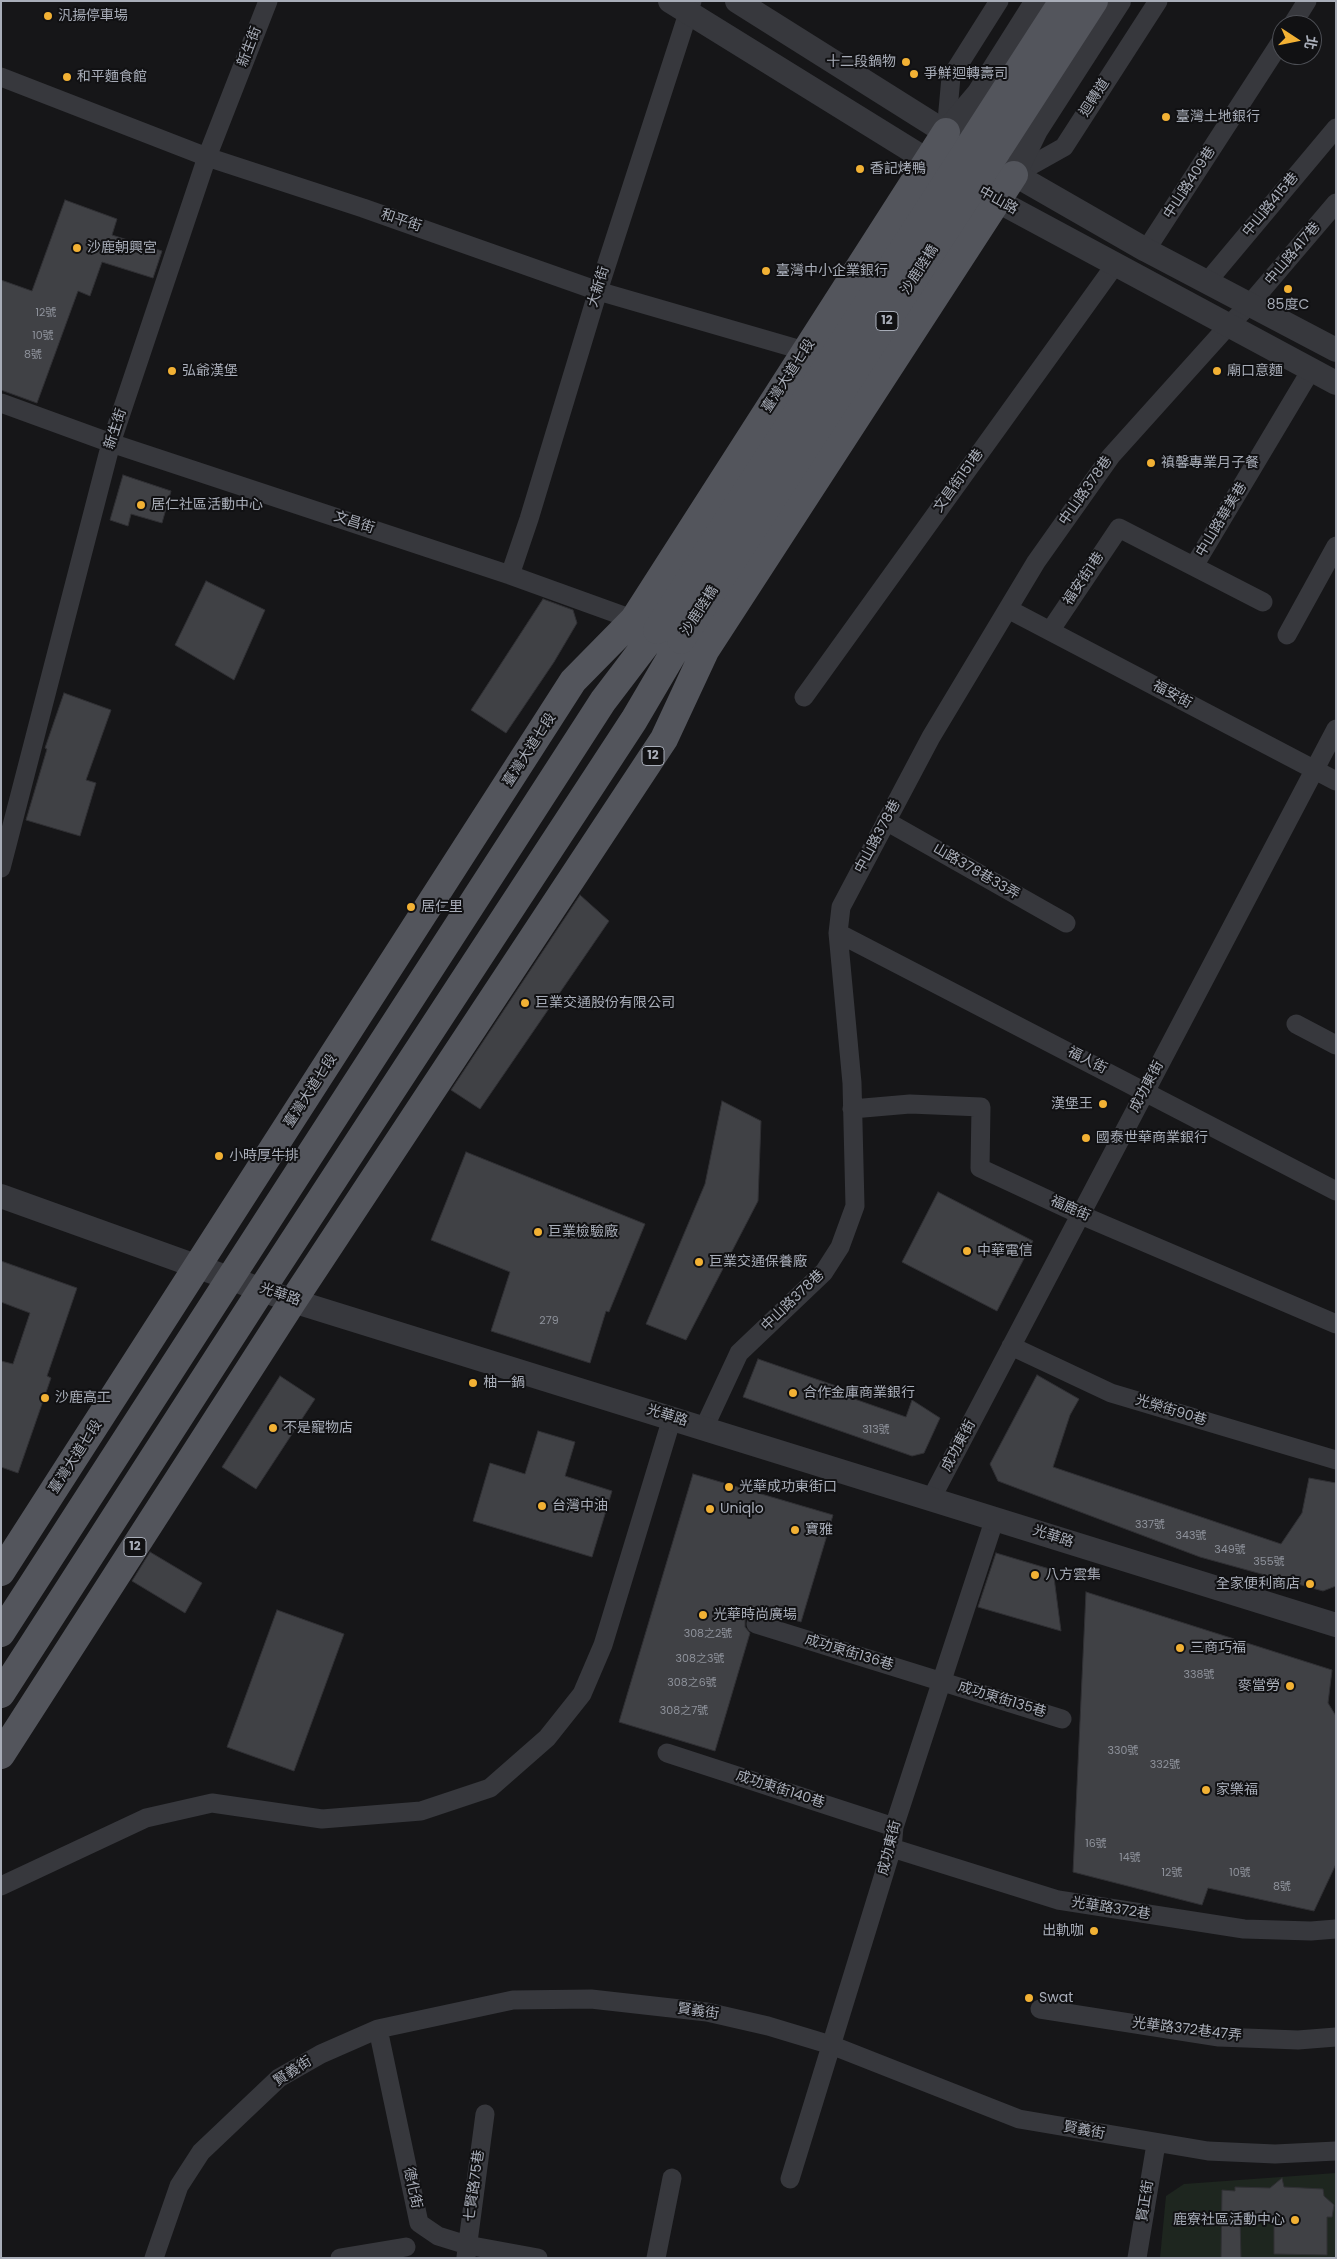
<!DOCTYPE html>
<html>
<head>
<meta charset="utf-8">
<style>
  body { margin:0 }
  #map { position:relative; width:1337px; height:2259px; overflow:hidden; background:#161618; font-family:Poppins,"Noto Sans TC",sans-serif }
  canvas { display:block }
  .frame { position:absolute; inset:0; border:2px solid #a8adb8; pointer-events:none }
  .north { position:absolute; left:1272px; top:15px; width:50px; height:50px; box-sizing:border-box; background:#111113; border:1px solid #4d4f55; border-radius:50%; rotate:101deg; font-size:14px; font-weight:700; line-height:20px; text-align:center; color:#a8adb8 }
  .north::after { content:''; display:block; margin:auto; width:18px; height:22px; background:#f2b134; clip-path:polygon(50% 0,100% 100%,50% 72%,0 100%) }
</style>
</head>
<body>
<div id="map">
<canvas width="1337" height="2259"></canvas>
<div class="frame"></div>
<div class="north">北</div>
</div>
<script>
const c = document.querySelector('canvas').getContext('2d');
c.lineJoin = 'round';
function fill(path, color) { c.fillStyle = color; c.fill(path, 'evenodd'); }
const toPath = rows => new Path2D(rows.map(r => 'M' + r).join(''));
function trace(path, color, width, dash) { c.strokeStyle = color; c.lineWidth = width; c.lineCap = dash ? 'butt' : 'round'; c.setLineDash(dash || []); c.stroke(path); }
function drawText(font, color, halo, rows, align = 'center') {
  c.font = font + ' Poppins,"Noto Sans TC",sans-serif'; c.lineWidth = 4; c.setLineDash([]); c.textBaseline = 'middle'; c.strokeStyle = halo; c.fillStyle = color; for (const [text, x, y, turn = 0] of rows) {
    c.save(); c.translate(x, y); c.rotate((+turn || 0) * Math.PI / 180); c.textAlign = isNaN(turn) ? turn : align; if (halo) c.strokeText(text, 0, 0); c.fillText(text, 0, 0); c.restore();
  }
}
const green = toPath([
  [1336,2173,1336,2258,1160,2258,1166,2196,1184,2184]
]);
const building = toPath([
  [65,200,117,219,112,235,162,251,153,278,102,262,90,296,78,291,37,403,1,390,1,280,32,291,65,200],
  [123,475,171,491,162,523,131,514,128,526,110,520,123,475],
  [206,581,265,610,234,680,175,645,206,581],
  [543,599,573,610,577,623,554,662,506,733,471,710,543,599],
  [64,693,111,710,86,780,96,783,80,836,26,820,47,749,45,748,64,693],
  [580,895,609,921,480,1109,451,1090,580,895],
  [722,1101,761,1121,758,1201,686,1340,646,1324,705,1184,722,1101],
  [466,1152,645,1224,609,1312,606,1311,590,1363,491,1331,510,1272,431,1240,466,1152],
  [938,1192,1033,1241,997,1311,902,1262,938,1192],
  [1,1261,77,1288,47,1376,51,1378,18,1473,1,1467,1,1361,13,1364,30,1313,1,1302,1,1261],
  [758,1359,842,1388,840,1394,906,1417,912,1400,940,1418,924,1453,912,1456,743,1397,758,1359],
  [1037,1375,1079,1399,1070,1415,1053,1467,1281,1544,1302,1513,1309,1478,1336,1483,1336,1586,1323,1591,1200,1557,998,1481,990,1464,1037,1375],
  [280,1376,315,1399,256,1489,222,1467,280,1376],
  [538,1431,575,1442,565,1476,612,1491,592,1557,473,1521,490,1463,525,1474,538,1431],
  [693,1474,833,1515,801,1622,757,1608,755,1613,749,1615,745,1620,745,1627,750,1633,715,1751,619,1722,693,1474],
  [150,1552,202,1583,185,1613,132,1581,150,1552],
  [996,1553,1053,1570,1061,1631,978,1607,996,1553],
  [1086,1592,1332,1670,1328,1703,1336,1716,1336,1864,1314,1911,1208,1888,1202,1905,1073,1872,1086,1592],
  [277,1610,344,1634,294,1771,227,1747,277,1610],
  [1282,2178,1284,2187,1323,2189,1324,2196,1334,2205,1332,2217,1327,2217,1327,2255,1274,2254,1274,2221,1240,2219,1241,2258,1221,2258,1222,2190,1235,2191,1235,2187,1270,2188,1282,2178]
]);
const minor = toPath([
  [1292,25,1307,1],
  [1,77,207,157,363,208,598,291,805,351],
  [946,132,951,77,999,1],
  [1014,175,1064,147,1158,1],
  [1146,250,1282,40],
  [1207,282,1336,128],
  [1,403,111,443,510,575,643,623],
  [1194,566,1311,370],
  [510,575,529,519,598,291,692,1],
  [1008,609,1336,781],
  [1050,631,1119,528,1263,602],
  [1287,635,1336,546],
  [804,697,1115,265],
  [886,821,1066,923],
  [1,868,111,443,207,157,268,1],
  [838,933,1336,1191],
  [1296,1024,1336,1045],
  [852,1109,910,1104,981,1107,980,1168,1081,1215,1336,1324],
  [1011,1346,1111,1393,1336,1460],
  [704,1428,739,1353,824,1272,840,1247,855,1206,852,1083,838,933,841,907,931,737,1036,562,1111,456,1228,326,1249,305,1336,203],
  [931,1499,1336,729],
  [756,1624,1062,1719],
  [667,1753,894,1827],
  [892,1848,1058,1900,1244,1929,1311,1931,1336,1929],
  [1,1886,146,1818,212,1803,322,1819,421,1811,490,1788,547,1738,582,1694,603,1645,672,1418],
  [1040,2009,1219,2037,1298,2040,1336,2037],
  [378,2029,419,2223,438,2236,467,2245,538,2258],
  [790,2179,892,1848,894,1827,995,1518],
  [466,2257,485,2114],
  [154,2258,179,2186,201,2152,279,2078,321,2054,378,2029,513,2000,591,1999,707,2012,768,2026,831,2045,1019,2119,1208,2151,1275,2154,1336,2151],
  [340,2258,406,2247],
  [656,2258,672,2178],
  [1137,2258,1156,2144]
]);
const tertiary = toPath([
  [670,1,943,170],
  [737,1,961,142],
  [946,132,979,93,1037,1],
  [998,165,1146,250,1336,350],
  [1014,175,1036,130,1119,1],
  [981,192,1336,383],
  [1,1196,293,1301,1336,1625]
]);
const primary = toPath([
  [1,1572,573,681,634,619,946,132],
  [1,1633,603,701,657,630],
  [1,1694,262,1289,634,720,681,640],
  [1,1755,293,1301,664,739,705,651,1014,175]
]);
const primaryBridge = toPath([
  [657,630,1063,1],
  [681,640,1094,1]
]);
const markers = [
  [48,16,5,"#f2b134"],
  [906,62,5,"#f2b134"],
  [914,74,5,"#f2b134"],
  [67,77,5,"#f2b134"],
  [1166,117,5,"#f2b134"],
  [860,169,5,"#f2b134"],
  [77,248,5,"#f2b134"],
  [766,271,5,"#f2b134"],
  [1288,289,5,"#f2b134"],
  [172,371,5,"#f2b134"],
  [1217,371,5,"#f2b134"],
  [1151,463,5,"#f2b134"],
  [141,505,5,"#f2b134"],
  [411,907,5,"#f2b134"],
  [525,1003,5,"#f2b134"],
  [1103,1104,5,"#f2b134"],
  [1086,1138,5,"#f2b134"],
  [219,1156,5,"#f2b134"],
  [538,1232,5,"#f2b134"],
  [967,1251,5,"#f2b134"],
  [699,1262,5,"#f2b134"],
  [473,1383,5,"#f2b134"],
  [793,1393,5,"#f2b134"],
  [45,1398,5,"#f2b134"],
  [273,1428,5,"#f2b134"],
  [729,1487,5,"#f2b134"],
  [542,1506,5,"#f2b134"],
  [710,1509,5,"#f2b134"],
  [795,1530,5,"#f2b134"],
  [1035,1575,5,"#f2b134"],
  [1310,1584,5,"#f2b134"],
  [703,1615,5,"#f2b134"],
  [1180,1648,5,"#f2b134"],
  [1290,1686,5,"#f2b134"],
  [1206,1790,5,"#f2b134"],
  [1094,1931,5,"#f2b134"],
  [1029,1998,5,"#f2b134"],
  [1295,2220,5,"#f2b134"]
];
const numberNames = [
  ["12號",46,313],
  ["10號",43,336],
  ["8號",33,355],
  ["279",549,1321],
  ["313號",876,1430],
  ["337號",1150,1525],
  ["343號",1191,1536],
  ["349號",1230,1550],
  ["355號",1269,1562],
  ["308之2號",708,1634],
  ["308之3號",700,1659],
  ["338號",1199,1675],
  ["308之6號",692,1683],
  ["308之7號",684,1711],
  ["330號",1123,1751],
  ["332號",1165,1765],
  ["16號",1096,1844],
  ["14號",1130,1858],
  ["12號",1172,1873],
  ["10號",1240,1873],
  ["8號",1282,1887]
];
const shields = [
  [887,321,22],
  [653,756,22],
  [135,1547,22]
];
const shieldNames = [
  ["12",887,321],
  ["12",653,756],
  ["12",135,1547]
];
const poiNames = [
  ["汎揚停車場",58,16],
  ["十二段鍋物",896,62,"right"],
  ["爭鮮迴轉壽司",924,74],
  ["和平麵食館",77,77],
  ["臺灣土地銀行",1176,117],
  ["香記烤鴨",870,169],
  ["沙鹿朝興宮",87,248],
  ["臺灣中小企業銀行",776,271],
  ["85度C",1288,305,"center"],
  ["弘爺漢堡",182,371],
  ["廟口意麵",1227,371],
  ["禛馨專業月子餐",1161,463],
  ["居仁社區活動中心",151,505],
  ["居仁里",421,907],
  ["巨業交通股份有限公司",535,1003],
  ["漢堡王",1093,1104,"right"],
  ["國泰世華商業銀行",1096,1138],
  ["小時厚牛排",229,1156],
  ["巨業檢驗廠",548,1232],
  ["中華電信",977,1251],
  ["巨業交通保養廠",709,1262],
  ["柚一鍋",483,1383],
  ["合作金庫商業銀行",803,1393],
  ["沙鹿高工",55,1398],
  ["不是寵物店",283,1428],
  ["光華成功東街口",739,1487],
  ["台灣中油",552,1506],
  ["Uniqlo",720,1509],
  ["寶雅",805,1530],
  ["八方雲集",1045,1575],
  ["全家便利商店",1300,1584,"right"],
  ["光華時尚廣場",713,1615],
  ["三商巧福",1190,1648],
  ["麥當勞",1280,1686,"right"],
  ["家樂福",1216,1790],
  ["出軌咖",1084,1931,"right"],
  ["Swat",1039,1998],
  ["鹿寮社區活動中心",1285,2220,"right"]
];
const streetNames = [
  ["新生街",250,47,-69],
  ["迴轉道",1095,98,-57],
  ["中山路409巷",1190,183,-57],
  ["中山路",998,201,29],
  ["中山路415巷",1271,205,-50],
  ["和平街",401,221,19],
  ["中山路417巷",1293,254,-50],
  ["沙鹿陸橋",920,270,-57],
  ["大新街",599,287,-73],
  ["臺灣大道七段",789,376,-57],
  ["新生街",116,429,-72],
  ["文昌街151巷",959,481,-54],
  ["中山路378巷",1086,491,-55],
  ["中山路華美巷",1222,520,-59],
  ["文昌街",354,523,18],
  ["福安街1巷",1084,579,-56],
  ["沙鹿陸橋",700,611,-57],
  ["福安街",1172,695,28],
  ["臺灣大道七段",530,750,-57],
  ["中山路378巷",878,837,-62],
  ["山路378巷33弄",976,872,30],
  ["福人街",1087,1061,27],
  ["成功東街",1147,1087,-62],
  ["臺灣大道七段",311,1091,-57],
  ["福鹿街",1070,1209,24],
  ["光華路",280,1295,19],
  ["中山路378巷",793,1301,-44],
  ["光榮街90巷",1171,1411,17],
  ["光華路",667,1416,17],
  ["成功東街",959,1446,-62],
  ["臺灣大道七段",76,1457,-57],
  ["光華路",1053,1537,18],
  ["成功東街136巷",849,1653,17],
  ["成功東街135巷",1002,1700,17],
  ["成功東街140巷",780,1790,18],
  ["成功東街",890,1848,-76],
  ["光華路372巷",1111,1909,9],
  ["賢義街",698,2012,8],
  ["光華路372巷47弄",1187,2030,7],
  ["賢義街",293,2072,-33],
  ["賢義街",1084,2131,10],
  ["七賢路75巷",475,2186,-82],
  ["德化街",412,2188,78],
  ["賢正街",1146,2201,-81]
];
fill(green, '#1e261f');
fill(building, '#404145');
trace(building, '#303034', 1);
trace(minor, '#37383d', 19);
trace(tertiary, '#37383d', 24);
trace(primary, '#53555c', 28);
trace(primaryBridge, '#53555c', 28);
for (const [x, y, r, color] of markers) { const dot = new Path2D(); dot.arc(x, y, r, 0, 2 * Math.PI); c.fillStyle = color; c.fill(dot); trace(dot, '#111113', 2); }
drawText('11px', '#8e929b', null, numberNames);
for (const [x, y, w] of shields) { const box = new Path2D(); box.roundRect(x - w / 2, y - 9.5, w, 19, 4); c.fillStyle = '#111113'; c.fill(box); trace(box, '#a8adb8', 1); }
drawText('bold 12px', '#a8adb8', null, shieldNames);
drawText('14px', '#a8adb8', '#111113', poiNames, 'left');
drawText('14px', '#a8adb8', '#111113', streetNames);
</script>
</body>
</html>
